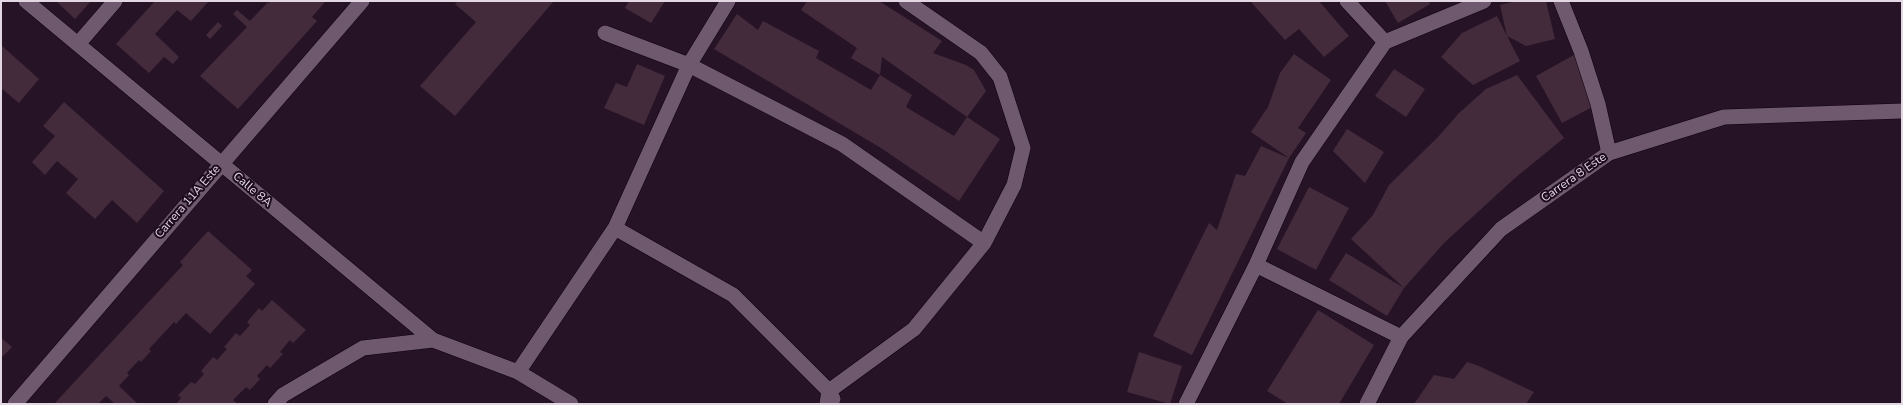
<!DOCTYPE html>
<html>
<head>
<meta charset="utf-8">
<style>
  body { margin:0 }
  #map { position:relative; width:1903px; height:405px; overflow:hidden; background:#261326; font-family:"Nunito Sans",sans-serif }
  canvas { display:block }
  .frame { position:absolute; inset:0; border:2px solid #e4d7e4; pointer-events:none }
</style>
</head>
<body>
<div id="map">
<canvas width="1903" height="405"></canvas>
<div class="frame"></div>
</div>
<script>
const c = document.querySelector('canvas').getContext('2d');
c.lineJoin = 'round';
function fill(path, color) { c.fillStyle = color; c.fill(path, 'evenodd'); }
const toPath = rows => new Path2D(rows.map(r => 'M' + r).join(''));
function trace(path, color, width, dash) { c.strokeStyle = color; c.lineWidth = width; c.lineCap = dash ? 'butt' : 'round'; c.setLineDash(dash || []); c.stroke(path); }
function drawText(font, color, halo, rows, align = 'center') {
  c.font = font + ' "Nunito Sans",sans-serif'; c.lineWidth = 4; c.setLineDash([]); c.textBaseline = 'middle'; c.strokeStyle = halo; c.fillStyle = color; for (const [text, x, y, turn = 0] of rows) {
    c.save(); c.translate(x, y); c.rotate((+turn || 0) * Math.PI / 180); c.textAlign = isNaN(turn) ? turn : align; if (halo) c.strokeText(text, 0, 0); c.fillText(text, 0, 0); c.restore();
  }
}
const building = toPath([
  [56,1,91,1,75,19],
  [155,1,209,1,191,21,177,10,155,34,179,57,173,64,164,57,149,73,116,44],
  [271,1,326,1,312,17,317,21,238,109,200,76,247,27,233,14,237,10,250,21,268,2,269,3],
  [458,1,554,1,455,116,420,86,476,22,455,4],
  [629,1,665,1,651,23,625,8],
  [807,1,879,1,942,41,933,53,966,65,974,70,986,91,967,117,882,57,880,75,851,58,857,48,801,10],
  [1250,1,1319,1,1349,36,1324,57,1299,29,1285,40],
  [1385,1,1429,1,1430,4,1398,23],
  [1516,1,1546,1,1555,39,1526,46,1507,36,1520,61,1473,85,1441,57,1462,33,1497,16,1507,36,1500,5],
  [737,14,758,30,763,21,819,51,816,58,871,90,880,75,912,95,906,107,954,136,967,117,1000,139,959,201,881,148,714,49],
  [218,22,222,26,210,39,206,35],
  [1,45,39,79,19,103,1,88],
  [1581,51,1598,104,1562,123,1536,76],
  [1294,54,1331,80,1298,128,1306,133,1289,158,1192,355,1153,336,1209,223,1217,230,1236,174,1245,176,1261,146,1289,158,1251,132,1268,107,1280,73],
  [637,64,665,76,644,125,604,108,616,83,627,87],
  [1394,69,1425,89,1406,117,1375,96],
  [1517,75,1564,138,1515,178,1444,243,1404,288,1387,316,1329,280,1346,253,1404,288,1351,239,1373,215,1389,185,1438,137,1459,113,1486,89],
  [64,102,164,191,137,223,112,200,95,219,66,193,78,179,57,161,45,175,32,162,55,136,43,126],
  [1347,129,1384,152,1365,183,1333,151],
  [1309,187,1349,208,1316,270,1277,249],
  [208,231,252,270,246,276,255,284,210,334,186,313,176,324,174,322,149,349,151,351,141,362,139,360,127,373,129,375,119,386,138,404,115,404,106,396,98,404,54,404,183,265,180,262],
  [272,300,306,330,293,343,290,340,280,352,283,354,270,368,267,365,257,376,260,379,250,390,246,387,233,400,238,404,176,404,181,398,178,395,191,382,195,384,204,374,201,371,213,357,217,360,227,349,224,347,236,333,240,336,250,325,247,322,259,308,262,311],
  [1318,310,1374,345,1339,404,1288,404,1267,391],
  [1,338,12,347,1,358],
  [1139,352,1182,366,1170,404,1127,392],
  [1467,362,1479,366,1534,392,1526,404,1414,404,1434,375,1454,379]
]);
const street = toPath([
  [26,1,433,340,518,372,571,404],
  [1347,1,1385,42],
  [1561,1,1581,51,1598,104,1609,153],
  [605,33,689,65,842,144,984,243],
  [78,44,115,1],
  [615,228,733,295,829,391,833,399],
  [1256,265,1401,337],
  [518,372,615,228,689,65,728,1],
  [15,404,362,1],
  [275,404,283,395,363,348,433,340],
  [827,404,829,391,914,329,984,243,1014,185,1023,148,1000,77,981,53,906,1],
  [1186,404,1256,265,1302,162,1385,42,1484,1]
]);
const secondary = toPath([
  [1367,404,1401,337,1501,229,1609,153,1724,117,1902,111]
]);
const streetNames = [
  ["Carrera 8 Este",1574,178,-35],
  ["Calle 8A",252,190,40],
  ["Carrera 11A Este",188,202,-49]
];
fill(building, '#432b3c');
trace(street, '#0e010f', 16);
trace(secondary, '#0e010f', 16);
trace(street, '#6f596f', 15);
trace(secondary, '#6f596f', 15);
drawText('12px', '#e4d7e4', '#1c0a1d', streetNames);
</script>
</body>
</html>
